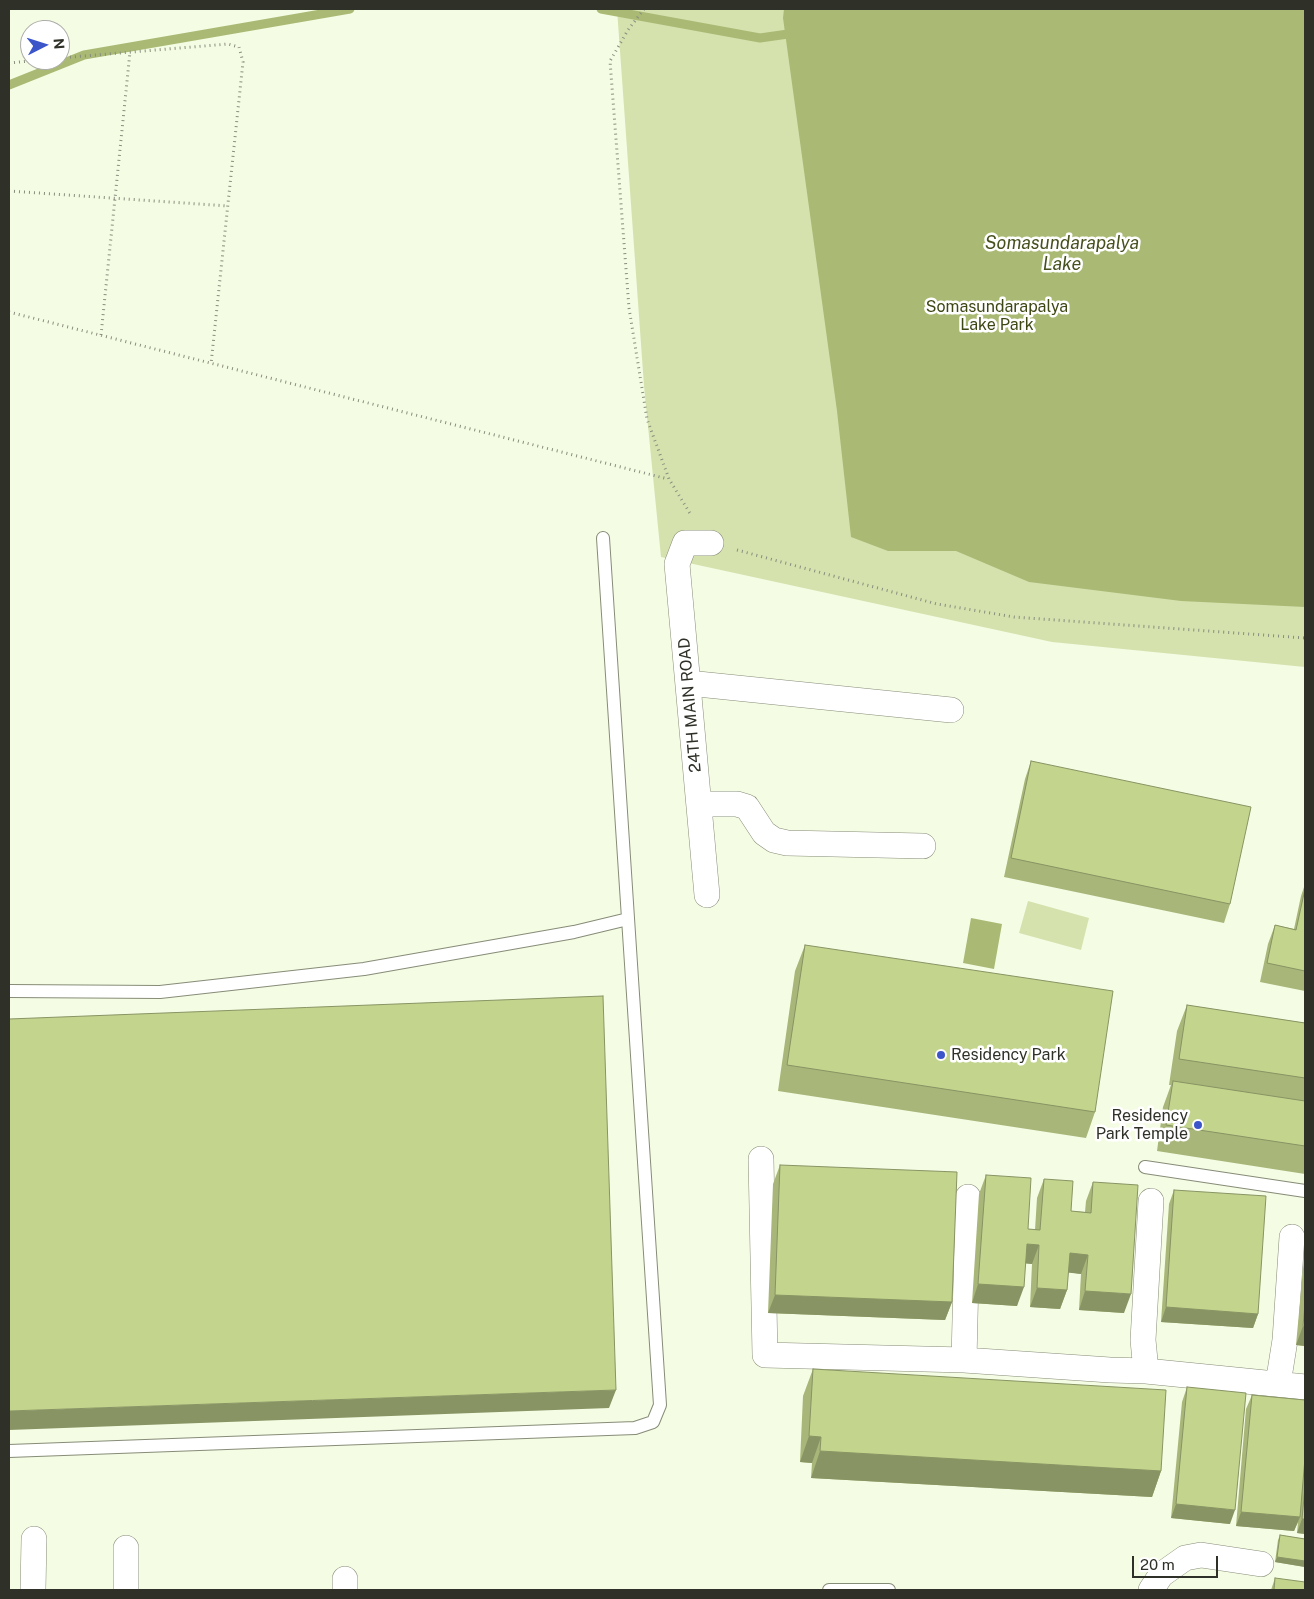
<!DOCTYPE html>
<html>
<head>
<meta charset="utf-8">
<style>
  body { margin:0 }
  #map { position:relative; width:1314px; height:1599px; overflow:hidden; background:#f5fce4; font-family:"Public Sans",sans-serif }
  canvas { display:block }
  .frame { position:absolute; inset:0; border:10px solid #2f3128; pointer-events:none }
  .north { position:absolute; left:20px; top:20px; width:50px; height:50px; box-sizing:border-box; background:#fff; border:1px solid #acada9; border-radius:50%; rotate:85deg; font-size:14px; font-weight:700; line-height:20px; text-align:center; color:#2f3128 }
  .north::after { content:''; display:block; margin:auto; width:18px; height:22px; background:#3c56c9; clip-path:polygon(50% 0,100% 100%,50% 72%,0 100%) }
  .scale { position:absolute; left:1132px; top:1556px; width:86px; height:22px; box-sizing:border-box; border:2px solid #2f3128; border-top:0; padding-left:6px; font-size:15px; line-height:18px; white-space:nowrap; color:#2f3128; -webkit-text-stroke:4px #fff; paint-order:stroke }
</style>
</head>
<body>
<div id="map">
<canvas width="1314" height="1599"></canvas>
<div class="frame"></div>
<div class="north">N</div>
<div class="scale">20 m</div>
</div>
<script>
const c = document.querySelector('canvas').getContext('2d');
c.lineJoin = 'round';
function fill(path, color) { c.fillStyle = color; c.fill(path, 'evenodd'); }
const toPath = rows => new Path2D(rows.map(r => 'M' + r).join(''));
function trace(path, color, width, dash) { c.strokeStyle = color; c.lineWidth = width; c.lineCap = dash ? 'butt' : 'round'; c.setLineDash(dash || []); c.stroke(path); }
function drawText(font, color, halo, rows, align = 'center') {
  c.font = font + ' "Public Sans",sans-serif'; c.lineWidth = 5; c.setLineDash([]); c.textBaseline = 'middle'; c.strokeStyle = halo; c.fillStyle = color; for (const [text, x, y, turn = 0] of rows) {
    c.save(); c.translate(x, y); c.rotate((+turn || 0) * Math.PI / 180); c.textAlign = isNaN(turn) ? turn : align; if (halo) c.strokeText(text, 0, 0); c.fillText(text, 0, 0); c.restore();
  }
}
const green = toPath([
  [617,9,1305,9,1305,667,1052,642,661,557,644,386],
  [1028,901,1089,918,1081,950,1019,933]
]);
const water = toPath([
  [784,9,1305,9,1305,607,1181,601,1029,582,956,551,888,551,851,537,837,411,783,18],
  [971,918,1002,924,994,969,963,963]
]);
const stream = toPath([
  [601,9,760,38,795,33],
  [9,85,84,55,350,9]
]);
const path = toPath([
  [644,9,628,30,610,61,629,308,647,419,669,479,691,515],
  [60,58,228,44,239,47,243,62,211,364],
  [9,63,41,60],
  [9,191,228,206],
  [9,312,668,479],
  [101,335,130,52],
  [737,550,937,604,1014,617,1305,638]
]);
const service = toPath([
  [9,991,160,992,364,969,574,932,628,919],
  [1145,1167,1305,1191],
  [9,1451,635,1428,653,1422,660,1405,603,538],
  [829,1590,889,1590]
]);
const minor = toPath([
  [688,683,951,710],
  [699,804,737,804,747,807,764,833,774,840,787,843,923,846],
  [707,895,677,564,685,543,711,543],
  [761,1159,765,1355,964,1360,1110,1370,1146,1371,1305,1387],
  [964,1360,968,1197],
  [1146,1371,1143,1340,1151,1201],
  [1278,1384,1285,1340,1292,1237],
  [126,1548,126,1590],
  [33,1590,34,1539],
  [345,1590,345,1579],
  [1151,1590,1161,1575,1185,1558,1201,1555,1261,1564]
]);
const wall = toPath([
  [1031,761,1230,904,1224,923,1004,877,1025,779],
  [1305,884,1305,991,1260,982,1268,944,1275,925,1294,929,1301,896],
  [805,945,1095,1112,1086,1138,778,1091,795,971],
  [1187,1005,1305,1023,1305,1174,1157,1151,1163,1107,1171,1085,1169,1085,1177,1031],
  [780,1165,952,1302,945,1320,768,1313,773,1184],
  [986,1175,1028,1229,1035,1230,1037,1198,1044,1179,1071,1211,1085,1212,1086,1201,1093,1182,1124,1313,1079,1310,1081,1274,1068,1272,1067,1290,1060,1309,1030,1307,1032,1264,1025,1263,1017,1306,972,1303,979,1194],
  [1174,1190,1258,1314,1253,1328,1161,1322,1169,1204],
  [1305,1247,1305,1346,1296,1345],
  [813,1369,1161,1471,1152,1497,811,1478,812,1463,800,1462,803,1396],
  [1187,1387,1230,1524,1171,1518,1182,1402],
  [1252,1395,1305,1400,1305,1534,1297,1533,1298,1522,1294,1531,1236,1526,1246,1409],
  [1280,1535,1305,1539,1305,1567,1275,1562,1278,1540],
  [1275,1578,1305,1590,1271,1590]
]);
const shadedWall = toPath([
  [1027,1244,1039,1245,1032,1264,1020,1263],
  [1070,1253,1088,1255,1081,1274,1063,1272],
  [978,1284,1024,1287,1017,1306,972,1303],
  [1037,1288,1067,1290,1060,1309,1030,1307],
  [1085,1291,1131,1294,1124,1313,1079,1310],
  [775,1295,952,1302,945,1320,768,1313],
  [1166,1307,1258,1314,1253,1328,1161,1322],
  [1303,1326,1305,1327,1305,1346,1296,1345],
  [616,1390,609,1408,9,1430,9,1411],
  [809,1436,821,1437,812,1463,800,1462],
  [820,1451,1161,1471,1152,1497,811,1478],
  [1176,1504,1235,1510,1230,1524,1171,1518],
  [1241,1512,1300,1517,1294,1531,1236,1526],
  [1302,1519,1305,1519,1305,1534,1297,1533],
  [1277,1557,1305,1561,1305,1567,1275,1562]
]);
const building = toPath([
  [1031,761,1251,807,1230,904,1011,858,1031,761],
  [1305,889,1305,971,1267,963,1275,925,1296,930,1305,889],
  [805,945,1113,991,1095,1112,787,1065,805,945],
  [603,996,616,1390,9,1411,9,1019,603,996],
  [1187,1005,1305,1023,1305,1078,1179,1059,1187,1005],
  [1173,1081,1305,1101,1305,1146,1166,1125,1173,1081],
  [780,1165,957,1172,952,1302,775,1295,780,1165],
  [986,1175,1031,1178,1028,1229,1040,1230,1044,1179,1073,1181,1071,1211,1091,1213,1093,1182,1138,1185,1131,1294,1085,1291,1088,1255,1070,1253,1067,1290,1037,1288,1039,1245,1027,1244,1024,1287,978,1284,986,1175],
  [1174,1190,1266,1196,1258,1314,1166,1307,1174,1190],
  [1305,1304,1305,1327,1303,1326,1305,1304],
  [813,1369,1166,1390,1161,1471,820,1451,821,1437,809,1436,813,1369],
  [1187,1387,1246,1393,1235,1510,1176,1504,1187,1387],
  [1252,1395,1305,1400,1305,1458,1300,1517,1241,1512,1252,1395],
  [1305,1487,1305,1519,1302,1519,1305,1487],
  [1280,1535,1305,1539,1305,1561,1277,1557,1280,1535],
  [1275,1578,1305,1582,1305,1590,1274,1590,1275,1578]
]);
const markers = [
  [941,1055,5,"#3c56c9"],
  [1198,1125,5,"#3c56c9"]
];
const parkNames = [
  ["Somasundarapalya",997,307],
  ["Lake Park",997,325]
];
const streetNames = [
  ["24TH MAIN ROAD",690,705,-95]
];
const poiNames = [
  ["Residency Park",951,1055],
  ["Residency",1188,1116,"right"],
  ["Park Temple",1188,1134,"right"]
];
const waterNames = [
  ["Somasundarapalya",1062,243],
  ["Lake",1062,264]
];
fill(green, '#d5e2ae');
fill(water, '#aaba74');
trace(stream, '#aaba74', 9);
trace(service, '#868c77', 14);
trace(minor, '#868c77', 26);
trace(path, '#898d7d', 3, [1, 4]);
trace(service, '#fff', 12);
trace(minor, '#fff', 25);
fill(wall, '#a8b679');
fill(shadedWall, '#889463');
fill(building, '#c3d48d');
trace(building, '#889463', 1);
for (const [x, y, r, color] of markers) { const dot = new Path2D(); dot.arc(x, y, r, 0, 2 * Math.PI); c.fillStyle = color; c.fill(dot); trace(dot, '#fff', 2); }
drawText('16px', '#3d4713', '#fff', parkNames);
drawText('16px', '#2f3128', '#fff', streetNames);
drawText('16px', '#2f3128', '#fff', poiNames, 'left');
drawText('italic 18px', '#47511e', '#fff', waterNames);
</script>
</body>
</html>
